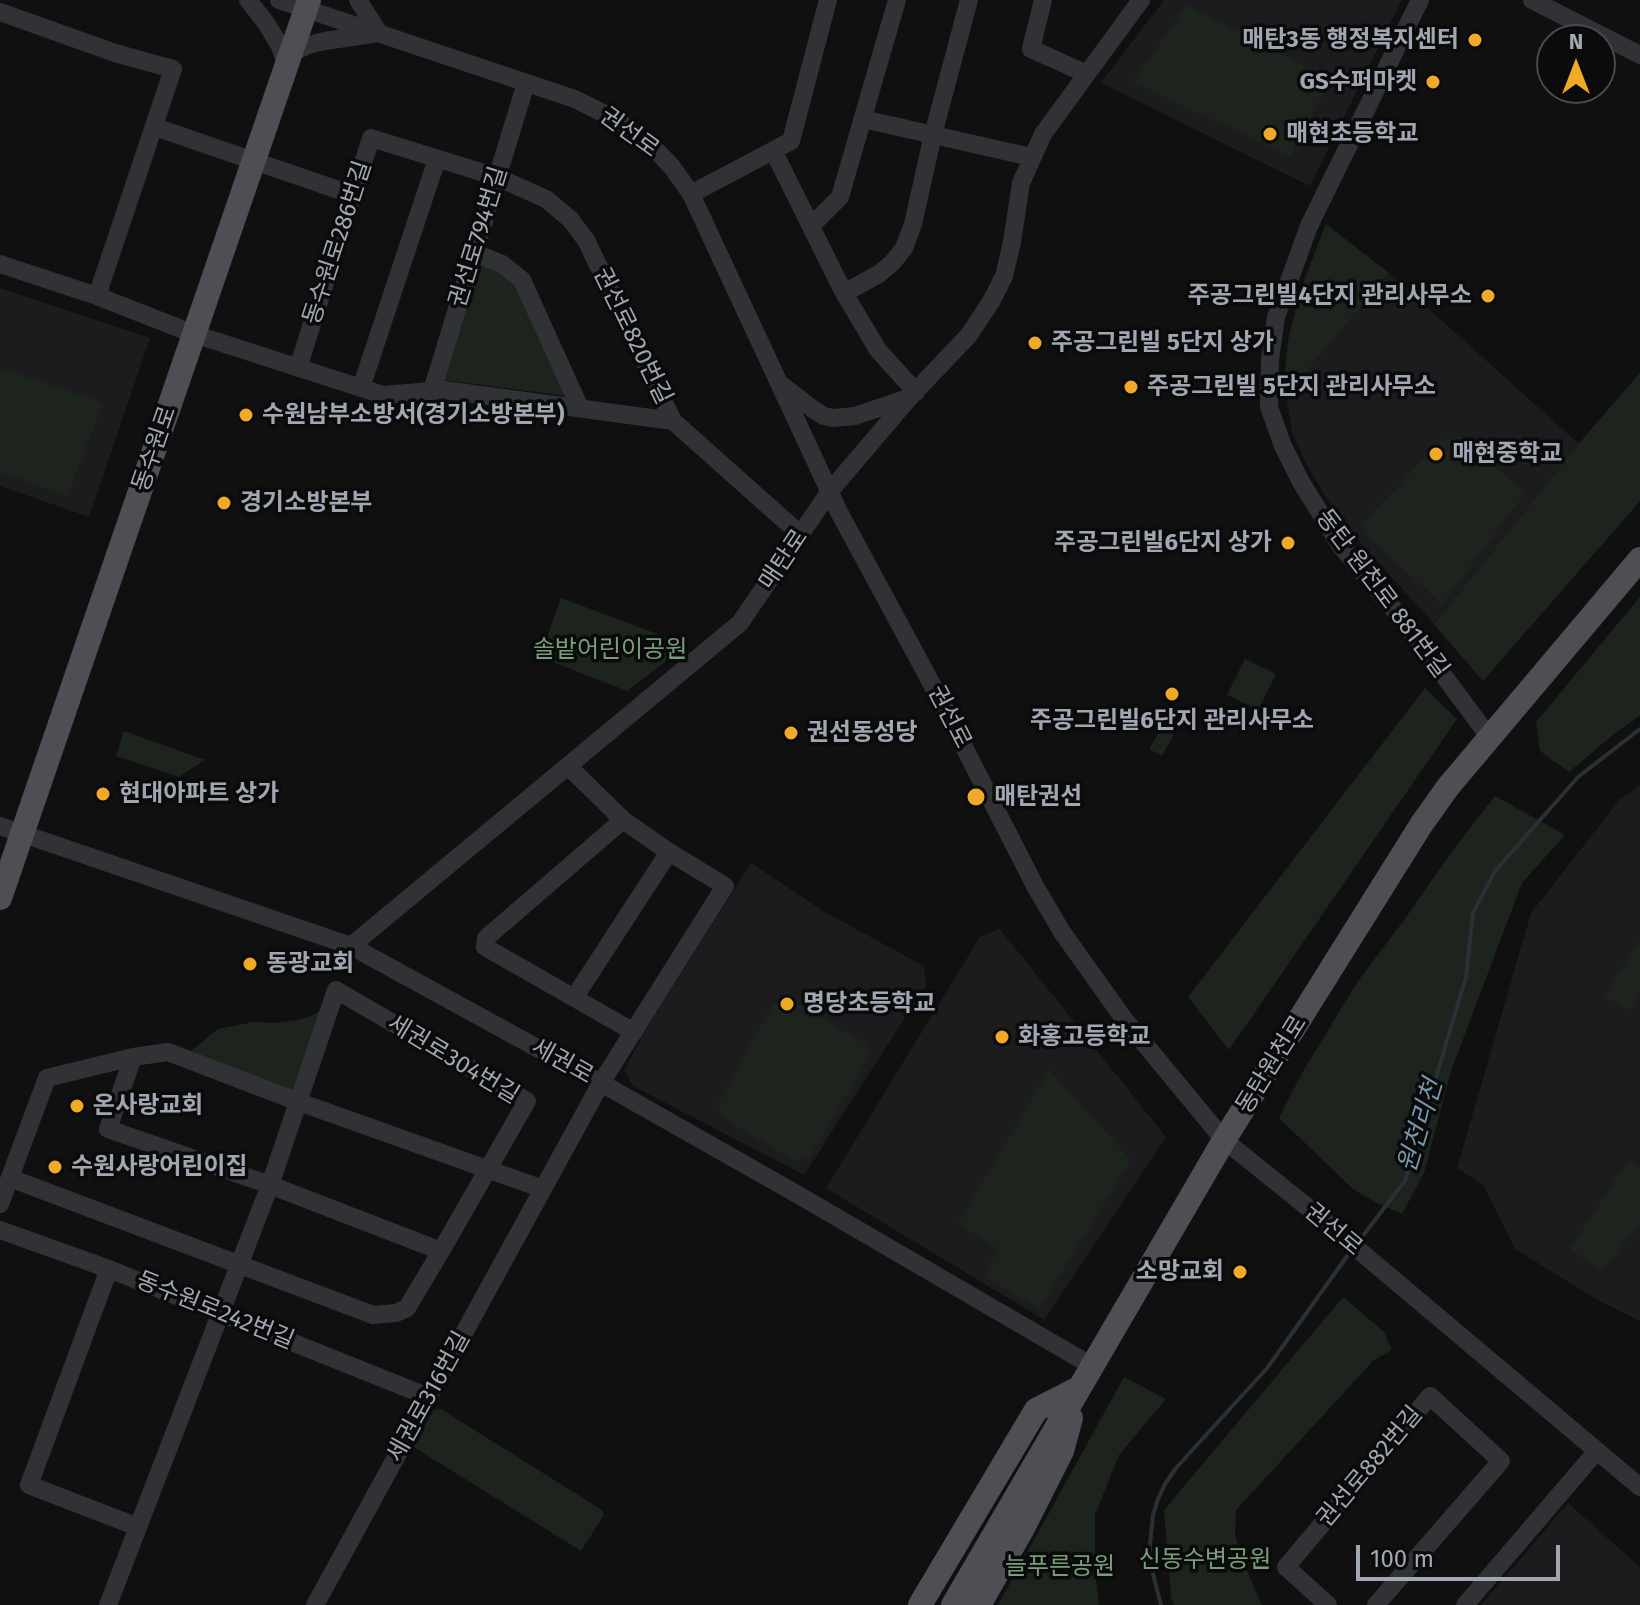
<!DOCTYPE html>
<html>
<head>
<meta charset="utf-8">
<style>
  body { margin:0 }
  #map { position:relative; width:1640px; height:1605px; overflow:hidden; background:#101011; font-family:"Fira Sans",sans-serif }
  canvas { display:block }
  .north { position:absolute; left:1536px; top:24px; width:80px; height:80px; box-sizing:border-box; background:#0b0b0c; border:2px solid #47494e; border-radius:50%; rotate:0deg; font-size:22px; font-weight:700; line-height:32px; text-align:center; color:#a1a7b2 }
  .north::after { content:''; display:block; margin:auto; width:28px; height:36px; background:#f1a928; clip-path:polygon(50% 0,100% 100%,50% 72%,0 100%) }
  .scale { position:absolute; left:1356px; top:1545px; width:204px; height:36px; box-sizing:border-box; border:4px solid #a1a7b2; border-top:0; padding-left:10px; font-size:24px; line-height:28px; white-space:nowrap; color:#a1a7b2; -webkit-text-stroke:6px #0b0b0c; paint-order:stroke }
</style>
</head>
<body>
<div id="map">
<canvas width="1640" height="1605"></canvas>
<div class="north">N</div>
<div class="scale">100 m</div>
</div>
<script>
const c = document.querySelector('canvas').getContext('2d');
c.lineJoin = 'round';
function fill(path, color) { c.fillStyle = color; c.fill(path, 'evenodd'); }
const toPath = rows => new Path2D(rows.map(r => 'M' + r).join(''));
function trace(path, color, width, dash) { c.strokeStyle = color; c.lineWidth = width; c.lineCap = dash ? 'butt' : 'round'; c.setLineDash(dash || []); c.stroke(path); }
function drawText(font, color, halo, rows, align = 'center') {
  c.font = font + ' "Fira Sans","Noto Sans KR",sans-serif'; c.lineWidth = 7; c.setLineDash([]); c.textBaseline = 'middle'; c.strokeStyle = halo; c.fillStyle = color; for (const [text, x, y, turn = 0] of rows) {
    c.save(); c.translate(x, y); c.rotate((+turn || 0) * Math.PI / 180); c.textAlign = isNaN(turn) ? turn : align; if (halo) c.strokeText(text, 0, 0); c.fillText(text, 0, 0); c.restore();
  }
}
const built = toPath([
  [1164,0,1402,0,1310,186,1101,83],
  [1389,273,1579,444,1434,624,1350,531,1327,499,1306,464,1292,432,1286,396],
  [0,288,150,338,89,517,0,486],
  [1640,785,1640,1321,1594,1298,1515,1249,1484,1186,1457,1168,1531,913,1620,799],
  [751,863,823,911,924,966,926,985,804,1175,633,1086,624,1070,649,1024],
  [1000,929,1166,1137,1044,1320,826,1188,980,937],
  [1568,1503,1640,1567,1640,1605,1481,1605]
]);
const green = toPath([
  [1187,5,1330,80,1291,157,1133,82],
  [1326,224,1389,273,1286,396,1285,371,1288,340,1301,288],
  [488,261,515,280,566,396,444,380,477,270],
  [0,368,97,400,102,406,67,496,0,472],
  [1640,373,1640,501,1483,681,1434,624,1586,435],
  [1460,436,1525,493,1442,604,1367,536,1362,525,1441,440],
  [1640,597,1640,715,1610,737,1569,772,1540,751,1536,722],
  [561,598,687,645,627,691,540,657],
  [1245,659,1276,674,1258,710,1227,695],
  [1425,688,1457,719,1229,1050,1188,997],
  [1162,727,1174,734,1162,756,1149,749],
  [124,731,205,760,179,777,116,756],
  [1495,796,1565,835,1522,883,1451,1071,1424,1173,1402,1214,1375,1202,1353,1189,1279,1118,1302,1073,1358,981,1404,920,1456,846],
  [1640,939,1640,994,1629,1010,1605,996],
  [790,999,866,1044,870,1055,810,1157,796,1162,720,1116,719,1102,773,1004],
  [325,1009,295,1097,185,1056,218,1029,253,1022,273,1023,296,1020,309,1017],
  [1049,1070,1131,1160,1040,1308,984,1277,998,1249,958,1224],
  [1629,1159,1640,1168,1640,1224,1601,1271,1570,1249],
  [1343,1297,1384,1332,1392,1350,1374,1360,1236,1510,1235,1534,1243,1562,1262,1605,1174,1605,1171,1597,1164,1510],
  [1124,1377,1166,1399,1119,1455,1095,1515,1095,1568,1099,1605,998,1605],
  [441,1409,602,1510,604,1515,581,1551,412,1446,434,1410]
]);
const stream = toPath([
  [1358,1242,1405,1181,1466,977,1473,913,1495,871,1578,777,1640,729],
  [1161,1605,1153,1574,1150,1544,1153,1515,1158,1499,1165,1484,1176,1468,1268,1367,1350,1252]
]);
const minor = toPath([
  [248,0,266,23,280,46,286,66],
  [279,0,575,99,617,120,655,149,672,167,691,194,839,512,935,690,1035,886,1062,932,1124,1019,1224,1140,1311,1210,1640,1487],
  [1043,0,1031,49,1087,74],
  [1420,0,1309,226,1276,317,1270,360,1269,407,1283,446,1301,482,1340,545,1400,617,1490,738],
  [1532,0,1640,55],
  [0,12,115,53,173,69,97,296],
  [291,53,308,45,325,41,379,33,358,0],
  [863,119,1031,157],
  [155,127,353,195],
  [774,152,844,293,878,350,916,392],
  [691,194,791,141,828,0],
  [811,226,840,197,897,0],
  [474,253,502,264,522,280,580,408],
  [0,264,97,296,194,334,383,395,444,390,673,421],
  [844,293,879,274,893,262,904,248,913,224,933,135,969,0],
  [298,368,371,138,497,177,546,199,570,219,586,240,673,421,801,535],
  [783,386,814,410,824,416,833,418,855,416,908,398],
  [361,388,437,159],
  [432,391,526,83],
  [623,820,486,938,485,947,634,1032],
  [0,826,351,946,601,1083,802,1197,1092,1366],
  [351,946,740,623,830,491,910,397,969,335,992,300,1004,276,1012,242,1021,183,1043,134,1141,0],
  [574,998,669,852],
  [10,1178,373,1315,396,1313,407,1308,441,1251],
  [0,1204,47,1078,133,1057,168,1052,299,1102,543,1189],
  [0,1230,109,1269,429,1397],
  [109,1269,29,1485,138,1527],
  [108,1605,270,1185,336,990,527,1101,441,1251,270,1185,108,1129,133,1057],
  [315,1605,601,1083,725,886,669,852,623,820,568,766],
  [1328,1605,1286,1567,1430,1396,1501,1461,1376,1605],
  [1465,1605,1596,1452]
]);
const major = toPath([
  [0,898,309,0],
  [920,1605,1036,1410,1079,1388],
  [953,1605,1224,1140,1421,825,1448,787,1640,559],
  [979,1605,1022,1530,1062,1451,1071,1418]
]);
const markers = [
  [1475,40,8,"#f1a928"],
  [1433,82,8,"#f1a928"],
  [1270,134,8,"#f1a928"],
  [1488,296,8,"#f1a928"],
  [1035,343,8,"#f1a928"],
  [1131,387,8,"#f1a928"],
  [246,415,8,"#f1a928"],
  [1436,454,8,"#f1a928"],
  [224,503,8,"#f1a928"],
  [1288,543,8,"#f1a928"],
  [1172,694,8,"#f1a928"],
  [791,733,8,"#f1a928"],
  [103,794,8,"#f1a928"],
  [976,797,10,"#f1a928"],
  [250,964,8,"#f1a928"],
  [787,1004,8,"#f1a928"],
  [1002,1037,8,"#f1a928"],
  [77,1106,8,"#f1a928"],
  [55,1167,8,"#f1a928"],
  [1240,1272,8,"#f1a928"]
];
const poiNames = [
  ["매탄3동 행정복지센터",1459,40,"right"],
  ["GS수퍼마켓",1417,82,"right"],
  ["매현초등학교",1286,134],
  ["주공그린빌4단지 관리사무소",1472,296,"right"],
  ["주공그린빌 5단지 상가",1051,343],
  ["주공그린빌 5단지 관리사무소",1147,387],
  ["수원남부소방서(경기소방본부)",262,415],
  ["매현중학교",1452,454],
  ["경기소방본부",240,503],
  ["주공그린빌6단지 상가",1272,543,"right"],
  ["주공그린빌6단지 관리사무소",1172,721,"center"],
  ["권선동성당",807,733],
  ["현대아파트 상가",119,794],
  ["매탄권선",994,797],
  ["동광교회",266,964],
  ["명당초등학교",803,1004],
  ["화홍고등학교",1018,1037],
  ["온사랑교회",93,1106],
  ["수원사랑어린이집",71,1167],
  ["소망교회",1224,1272,"right"]
];
const streetNames = [
  ["권선로",629,133,36],
  ["권선로794번길",479,237,-73],
  ["동수원로286번길",338,243,-72],
  ["권선로820번길",632,336,64],
  ["동수원로",155,449,-71],
  ["매탄로",784,560,-56],
  ["동탄 원천로 881번길",1382,594,53],
  ["권선로",949,717,63],
  ["세권로304번길",453,1060,31],
  ["세권로",562,1062,29],
  ["동탄원천로",1272,1065,-58],
  ["권선로",1333,1230,40],
  ["동수원로242번길",215,1311,22],
  ["세권로316번길",429,1397,-61],
  ["권선로882번길",1370,1467,-50]
];
const parkNames = [
  ["솔밭어린이공원",610,650],
  ["신동수변공원",1205,1560],
  ["늘푸른공원",1060,1567]
];
const waterNames = [
  ["원천리천",1421,1126,-73]
];
fill(built, '#1c1c1e');
fill(green, '#1c241d');
trace(stream, '#293137', 4);
trace(minor, '#313236', 18);
trace(major, '#4d4f55', 24);
for (const [x, y, r, color] of markers) { const dot = new Path2D(); dot.arc(x, y, r, 0, 2 * Math.PI); c.fillStyle = color; c.fill(dot); trace(dot, '#0b0b0c', 3); }
drawText('bold 24px', '#a1a7b2', '#0b0b0c', poiNames, 'left');
drawText('24px', '#a1a7b2', '#0b0b0c', streetNames);
drawText('24px', '#789e79', '#0b0b0c', parkNames);
drawText('italic 26px', '#7796ae', '#0b0b0c', waterNames);
</script>
</body>
</html>
